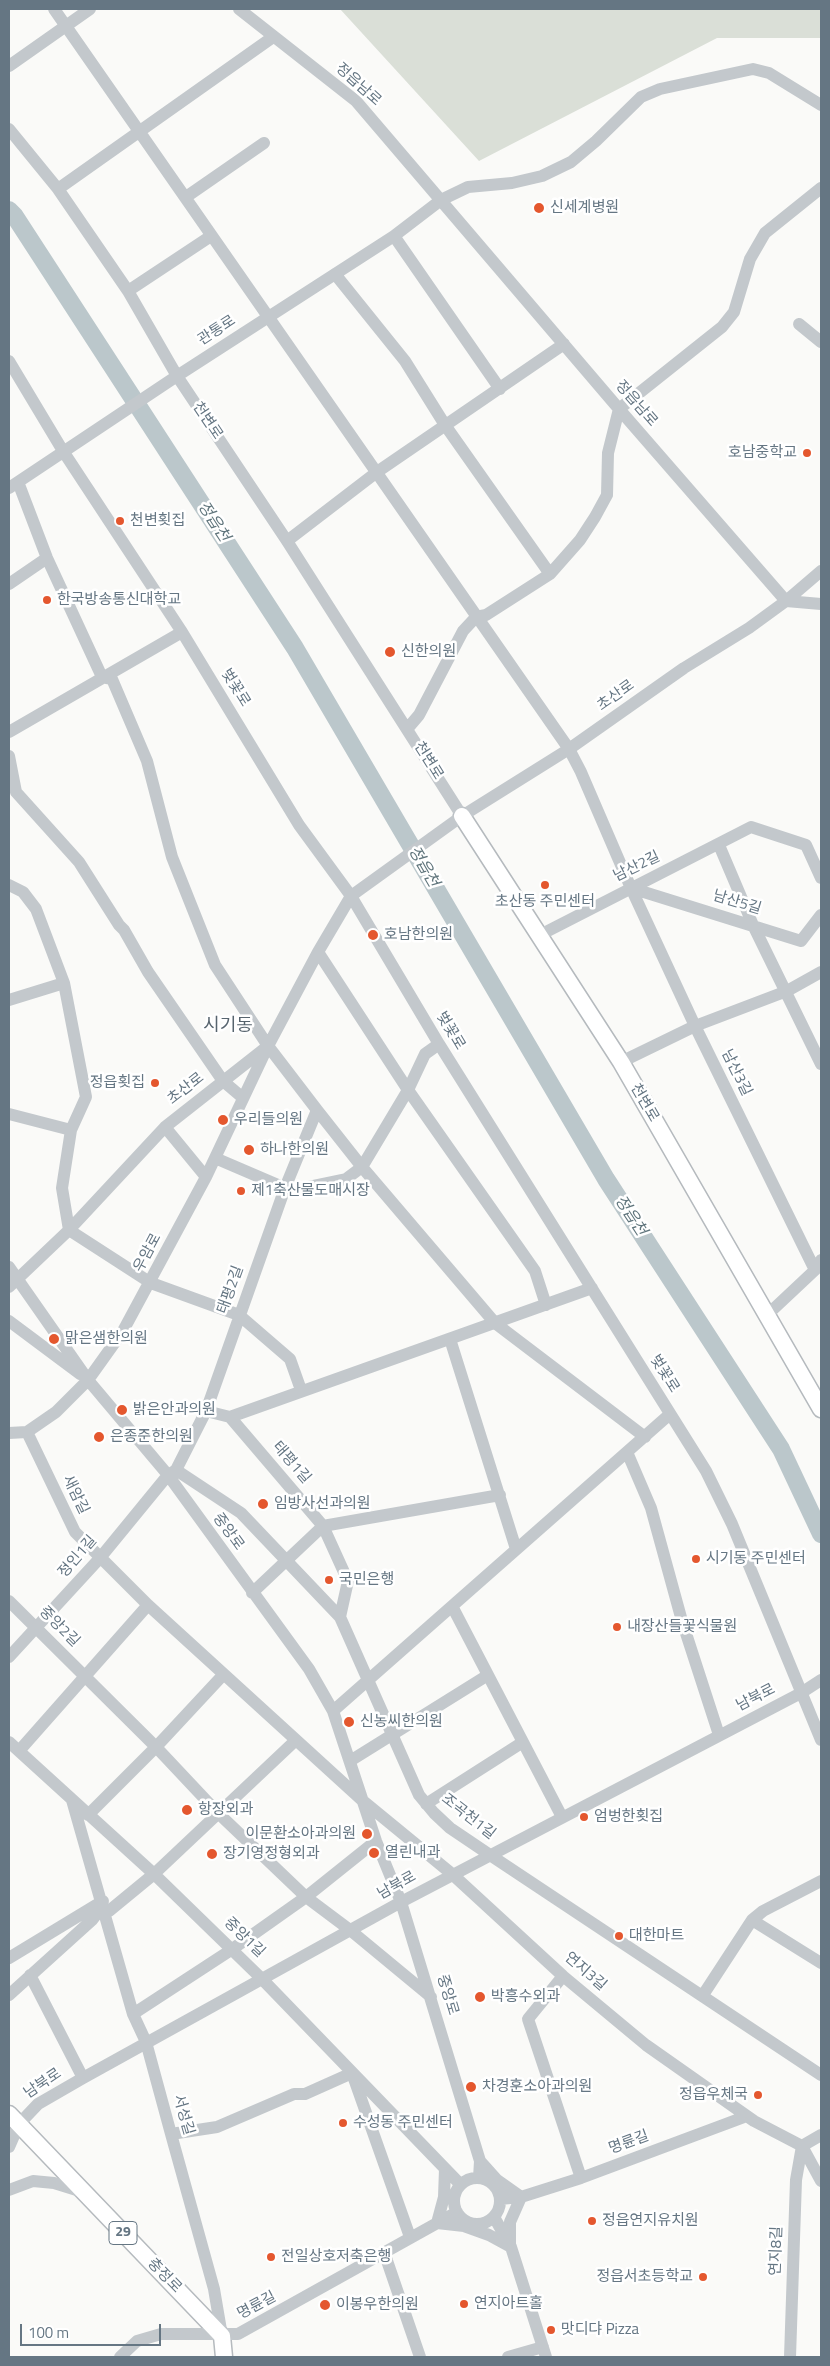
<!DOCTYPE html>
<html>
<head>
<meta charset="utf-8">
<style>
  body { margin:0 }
  #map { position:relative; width:830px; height:2366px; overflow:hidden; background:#fafaf8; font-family:"Titillium Web",sans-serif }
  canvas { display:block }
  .frame { position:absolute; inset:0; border:10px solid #657683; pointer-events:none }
  .scale { position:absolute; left:20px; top:2324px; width:141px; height:22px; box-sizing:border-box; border:2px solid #657683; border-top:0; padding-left:6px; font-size:15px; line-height:18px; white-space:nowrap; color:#657683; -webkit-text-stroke:4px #fff; paint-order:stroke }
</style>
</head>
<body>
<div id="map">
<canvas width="830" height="2366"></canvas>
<div class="frame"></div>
<div class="scale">100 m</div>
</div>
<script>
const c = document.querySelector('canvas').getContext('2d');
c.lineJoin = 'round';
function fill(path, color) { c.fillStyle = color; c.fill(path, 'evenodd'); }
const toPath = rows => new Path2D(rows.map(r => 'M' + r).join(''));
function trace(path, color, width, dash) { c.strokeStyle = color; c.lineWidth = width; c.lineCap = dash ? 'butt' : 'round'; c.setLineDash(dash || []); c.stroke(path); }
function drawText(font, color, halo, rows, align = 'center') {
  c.font = font + ' "Titillium Web","Noto Sans KR",sans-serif'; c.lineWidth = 5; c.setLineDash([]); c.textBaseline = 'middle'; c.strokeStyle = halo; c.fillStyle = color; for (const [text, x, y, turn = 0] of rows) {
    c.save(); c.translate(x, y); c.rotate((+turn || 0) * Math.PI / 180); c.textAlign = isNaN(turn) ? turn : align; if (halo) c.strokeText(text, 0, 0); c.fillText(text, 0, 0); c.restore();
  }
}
const green = toPath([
  [340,9,821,9,821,38,717,38,479,161]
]);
const river = toPath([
  [9,210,14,215,295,648,606,1179,781,1449,821,1534]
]);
const minor = toPath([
  [54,9,569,749,581,772,631,888,695,1026,815,1270],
  [239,9,356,101,619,409,786,601,821,604],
  [9,66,90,9],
  [9,129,58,189,128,291,177,376,287,541,462,816],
  [58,189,273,37],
  [186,197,264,143],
  [394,236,500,389],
  [335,274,405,361,445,425,550,574],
  [128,291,211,236],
  [799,324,821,342],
  [9,361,63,451,182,632,299,825,351,896,439,1044,706,1471,732,1524,821,1740],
  [18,482,47,558,102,677,112,679,147,761,172,857,215,965,268,1046,317,1110,362,1167,495,1323,645,1437],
  [9,488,177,376,394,236,441,200,468,187,512,183,542,176,571,162,596,141,641,97,660,89,753,69,769,73,821,105],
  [287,541,377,472,564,344],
  [9,584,47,558],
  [408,728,419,715,463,631,476,617,486,615,550,574,580,540,595,517,607,495,608,453,619,409,722,327,734,312,750,259,765,233,821,188],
  [9,732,182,632],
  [9,756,16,792,79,862,119,925,124,930,148,972,223,1081,243,1098],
  [719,845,753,925,821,1064],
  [9,885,23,892,36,909,64,983,86,1097,71,1130,62,1188,69,1230,151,1283,239,1315,290,1359,301,1390],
  [631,888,801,941,821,915],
  [538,936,751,827,806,845,821,878],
  [318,952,408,1090,535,1271,546,1305],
  [9,1000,64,983],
  [621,1062,695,1026,787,991,821,972],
  [9,1114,71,1130],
  [165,1127,206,1177],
  [215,1158,285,1188,298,1189,346,1179,362,1167,408,1090,425,1054,439,1044],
  [9,1267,88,1380,168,1475,309,1669,333,1711,376,1841,401,1902,480,2161,479,2178],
  [9,1287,69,1230,165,1127,268,1046,318,952,351,896,462,816,569,749,684,668,749,628,786,601,821,571],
  [766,1316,815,1270,821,1260],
  [9,1321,80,1374],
  [450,1339,516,1549],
  [206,1411,230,1417,592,1288],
  [230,1417,323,1526,348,1581,340,1617],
  [27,1432,75,1532,148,1605,363,1801,452,1874,563,1976,646,2045,754,2121,802,2146,821,2181],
  [9,1433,27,1432,56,1412,88,1380,123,1331,206,1177,267,1048],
  [627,1452,651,1508,682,1621,719,1735],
  [176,1470,241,1513,340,1617,419,1795,434,1813,450,1828,490,1855,821,2075],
  [252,1593,323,1526,500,1495],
  [9,1601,156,1747,219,1814,306,1897,350,1930,431,1997],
  [452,1606,562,1817],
  [9,1657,100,1558,168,1475,176,1470,206,1411,285,1188,317,1110],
  [333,1711,670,1414],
  [9,1742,154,1874,262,1979,460,2184],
  [19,1751,148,1605],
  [350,1761,488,1675],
  [72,1800,133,2014,146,2042,171,2134,214,2289,222,2336],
  [426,1804,523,1742],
  [88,1815,156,1747,223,1675],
  [752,1920,821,1963],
  [9,1958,103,1901],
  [30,1975,83,2078],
  [563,1976,528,2019,581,2178],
  [9,1995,92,1920,102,1907,109,1911,154,1874,296,1740],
  [703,1995,752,1920,763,1911,821,1881],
  [133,2014,231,1950,306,1897,376,1841],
  [171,2134,217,2127,294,2094,305,2094,352,2073,410,2237],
  [9,2147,19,2124,38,2104,83,2078,401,1902,801,1693,821,1680],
  [480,2161,497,2180,521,2197],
  '454 2201a23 23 0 1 1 46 0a23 23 0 1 1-46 0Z',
  [9,2190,33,2181,54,2183,83,2192],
  [500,2199,521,2197,581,2178,747,2116],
  [494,2217,511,2247,546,2357],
  [437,2223,464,2226,489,2235,511,2247],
  [437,2223,444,2197,445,2169],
  [510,2244,510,2222,521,2197],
  [384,2252,420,2357],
  [120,2357,137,2341,161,2334,238,2334,457,2212],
  [508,2357,543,2347],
  [790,2357,796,2180,802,2146,821,2135]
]);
const major = toPath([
  [462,816,621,1062,821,1409],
  [9,2114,222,2336,224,2357]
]);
const markers = [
  [539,208,6,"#e4572e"],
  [807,453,5,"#e4572e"],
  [120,521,5,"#e4572e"],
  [47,600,5,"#e4572e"],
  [390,652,6,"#e4572e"],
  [545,885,5,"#e4572e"],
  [373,935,6,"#e4572e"],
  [155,1083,5,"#e4572e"],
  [223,1120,6,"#e4572e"],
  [249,1150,6,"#e4572e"],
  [241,1191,5,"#e4572e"],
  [54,1339,6,"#e4572e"],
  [122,1410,6,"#e4572e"],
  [99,1437,6,"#e4572e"],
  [263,1504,6,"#e4572e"],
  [696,1559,5,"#e4572e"],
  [329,1580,5,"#e4572e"],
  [617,1627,5,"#e4572e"],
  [349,1722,6,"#e4572e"],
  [187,1810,6,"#e4572e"],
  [584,1817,5,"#e4572e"],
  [367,1834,6,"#e4572e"],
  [374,1853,6,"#e4572e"],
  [212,1854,6,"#e4572e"],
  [619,1936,5,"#e4572e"],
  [480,1997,6,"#e4572e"],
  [471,2087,6,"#e4572e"],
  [758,2095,5,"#e4572e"],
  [343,2123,5,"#e4572e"],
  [592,2221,5,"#e4572e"],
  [271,2257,5,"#e4572e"],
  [703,2277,5,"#e4572e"],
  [464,2304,5,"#e4572e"],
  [325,2305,6,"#e4572e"],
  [551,2330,5,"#e4572e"]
];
const shields = [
  [123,2233,28]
];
const shieldNames = [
  ["29",123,2233]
];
const streetNames = [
  ["정읍남로",358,85,42],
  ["관통로",217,331,-33],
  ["정읍남로",636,404,49],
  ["천변로",207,421,56],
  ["벚꽃로",235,688,58],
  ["초산로",616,696,-35],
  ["천변로",428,761,58],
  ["남산2길",637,867,-26],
  ["남산5길",737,903,17],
  ["벚꽃로",450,1031,59],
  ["남산3길",736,1073,64],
  ["초산로",186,1089,-38],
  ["천변로",644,1103,60],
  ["우암로",148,1253,-62],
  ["태평2길",231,1290,-70],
  ["벚꽃로",664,1374,58],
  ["태평1길",291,1463,49],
  ["새암길",75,1495,64],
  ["중앙로",228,1532,54],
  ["정인1길",78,1557,-49],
  ["중앙2길",59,1627,45],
  ["남북로",756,1698,-27],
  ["조곡천1길",468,1817,38],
  ["남북로",397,1886,-29],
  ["중앙1길",244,1938,44],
  ["연지3길",585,1972,41],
  ["중앙로",447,1995,73],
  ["남북로",43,2084,-34],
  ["서성길",183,2115,74],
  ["명륜길",629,2143,-20],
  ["연지8길",777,2251,-88],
  ["충정로",164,2276,46],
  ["명륜길",257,2306,-28]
];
const poiNames = [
  ["신세계병원",550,208],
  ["호남중학교",797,453,"right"],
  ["천변횟집",130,521],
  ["한국방송통신대학교",57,600],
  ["신한의원",401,652],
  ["초산동 주민센터",545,902,"center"],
  ["호남한의원",384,935],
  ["정읍횟집",145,1083,"right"],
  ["우리들의원",234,1120],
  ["하나한의원",260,1150],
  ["제1축산물도매시장",251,1191],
  ["맑은샘한의원",65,1339],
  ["밝은안과의원",133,1410],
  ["은종준한의원",110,1437],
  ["임방사선과의원",274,1504],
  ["시기동 주민센터",706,1559],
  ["국민은행",339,1580],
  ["내장산들꽃식물원",627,1627],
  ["신농씨한의원",360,1722],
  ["항장외과",198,1810],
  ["엄벙한횟집",594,1817],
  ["이문환소아과의원",356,1834,"right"],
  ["열린내과",385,1853],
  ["장기영정형외과",223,1854],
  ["대한마트",629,1936],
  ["박흥수외과",491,1997],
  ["차경훈소아과의원",482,2087],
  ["정읍우체국",748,2095,"right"],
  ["수성동 주민센터",353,2123],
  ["정읍연지유치원",602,2221],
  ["전일상호저축은행",281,2257],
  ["정읍서초등학교",693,2277,"right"],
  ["연지아트홀",474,2304],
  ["이봉우한의원",336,2305],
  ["맛디댜 Pizza",561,2330]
];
const waterNames = [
  ["정읍천",213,522,57],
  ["정읍천",423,867,60],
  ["정읍천",630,1216,57]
];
const quarterNames = [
  ["시기동",228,1027]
];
fill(green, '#dadfd7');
trace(river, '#bbc7cb', 18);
trace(major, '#b5babe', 19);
trace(minor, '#c3c8cc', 12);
trace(major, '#fff', 16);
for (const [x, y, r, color] of markers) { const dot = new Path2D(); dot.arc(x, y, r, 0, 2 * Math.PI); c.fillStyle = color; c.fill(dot); trace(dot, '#fff', 2); }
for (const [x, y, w] of shields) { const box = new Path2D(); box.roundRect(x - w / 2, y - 11.5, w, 23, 4); c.fillStyle = '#fff'; c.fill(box); trace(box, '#657683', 1); }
drawText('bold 14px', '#657683', null, shieldNames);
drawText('15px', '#657683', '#fff', streetNames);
drawText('15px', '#657683', '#fff', poiNames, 'left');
drawText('italic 16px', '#60757c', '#fff', waterNames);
drawText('18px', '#57646e', '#fff', quarterNames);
</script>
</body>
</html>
